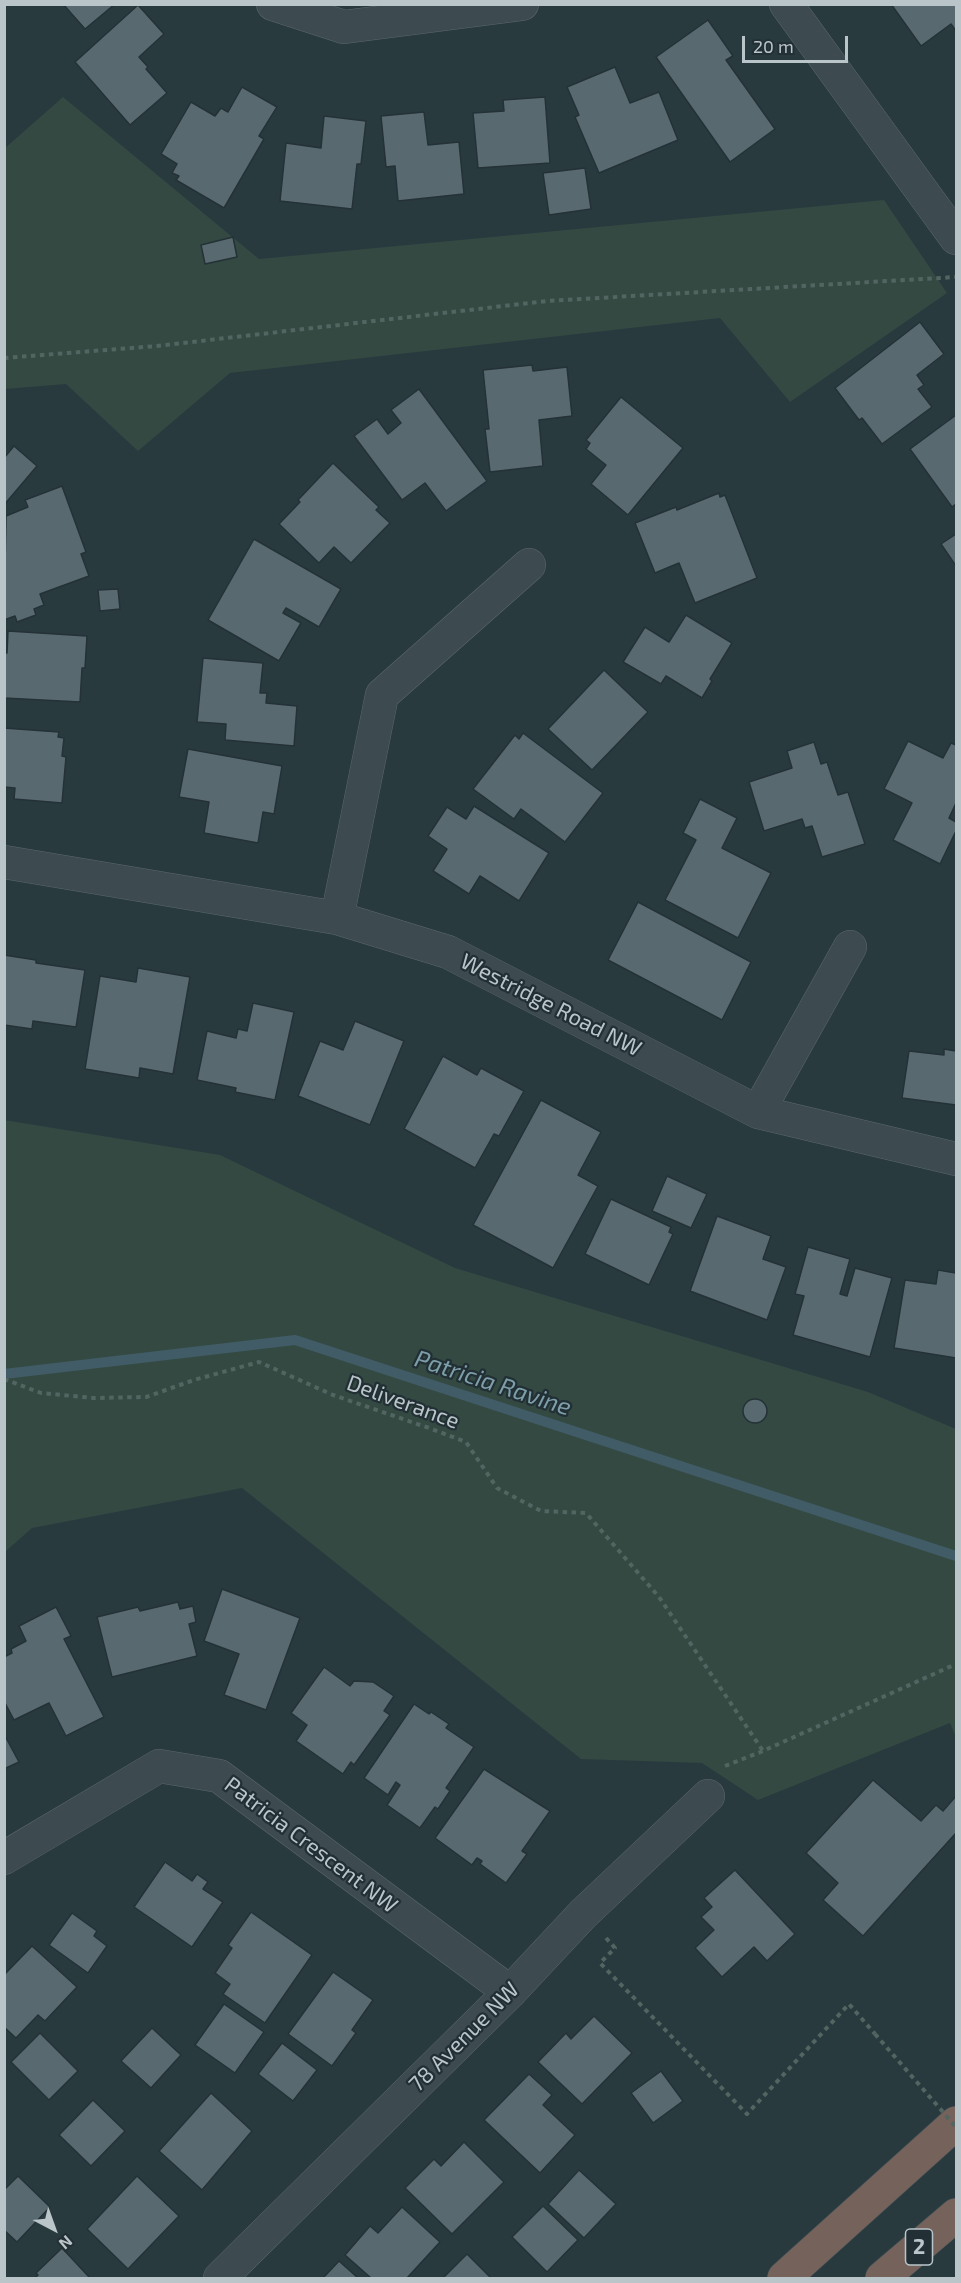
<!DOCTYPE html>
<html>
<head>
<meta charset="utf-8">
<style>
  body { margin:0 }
  #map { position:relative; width:961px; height:2283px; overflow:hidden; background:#293a3f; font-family:"Exo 2",sans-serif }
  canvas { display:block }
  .frame { position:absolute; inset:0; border:6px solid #bac5ca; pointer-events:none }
  .north { position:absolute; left:24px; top:2199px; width:60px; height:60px; -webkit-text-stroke:4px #223035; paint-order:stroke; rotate:139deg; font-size:16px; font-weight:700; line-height:24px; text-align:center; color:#bac5ca }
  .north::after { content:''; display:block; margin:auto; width:21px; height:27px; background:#bac5ca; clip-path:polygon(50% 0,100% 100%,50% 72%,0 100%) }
  .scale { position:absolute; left:742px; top:36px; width:106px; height:27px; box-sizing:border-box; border:3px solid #bac5ca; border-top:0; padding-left:8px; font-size:18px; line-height:21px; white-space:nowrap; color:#bac5ca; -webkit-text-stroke:4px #223035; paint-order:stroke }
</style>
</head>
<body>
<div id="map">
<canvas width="961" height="2283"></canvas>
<div class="frame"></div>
<div class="north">N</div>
<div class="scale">20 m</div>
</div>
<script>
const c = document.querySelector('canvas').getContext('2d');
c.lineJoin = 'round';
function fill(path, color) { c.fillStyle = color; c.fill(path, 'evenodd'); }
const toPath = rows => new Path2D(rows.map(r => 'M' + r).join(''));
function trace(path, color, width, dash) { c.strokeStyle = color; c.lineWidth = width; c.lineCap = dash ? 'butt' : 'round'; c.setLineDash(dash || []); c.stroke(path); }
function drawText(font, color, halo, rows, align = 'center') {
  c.font = font + ' "Exo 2",sans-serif'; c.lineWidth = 4.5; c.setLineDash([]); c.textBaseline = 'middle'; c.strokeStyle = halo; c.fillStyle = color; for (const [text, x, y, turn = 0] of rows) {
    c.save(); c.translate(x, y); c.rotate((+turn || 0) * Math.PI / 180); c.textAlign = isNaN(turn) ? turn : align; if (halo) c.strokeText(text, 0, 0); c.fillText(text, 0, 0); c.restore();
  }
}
const green = toPath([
  [63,97,259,259,884,200,947,293,790,402,720,318,230,373,138,451,66,384,5,389,5,148],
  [4,1120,220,1155,455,1268,868,1392,956,1429,956,1737,950,1723,758,1800,702,1763,581,1759,242,1488,32,1528,5,1552]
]);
const stream = toPath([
  [4,1374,295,1340,956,1556]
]);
const building = toPath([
  [63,4,115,4,85,29,63,4],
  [891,4,956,4,956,31,951,24,921,46,891,4],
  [138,5,164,34,139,57,148,67,146,69,167,93,130,125,75,62,138,5],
  [708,20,733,56,726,60,775,129,730,162,656,57,708,20],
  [615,67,630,103,659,92,678,140,599,173,575,117,579,115,567,87,615,67],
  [242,87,277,107,259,136,264,139,224,208,176,180,179,176,172,173,177,164,161,154,191,102,215,116,221,108,228,112,242,87],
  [545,97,550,163,478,168,473,113,504,111,503,100,545,97],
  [424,112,428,145,459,142,464,194,398,201,395,166,386,167,381,116,424,112],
  [324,116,366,121,361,164,357,164,352,209,280,201,286,143,321,148,324,116],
  [585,168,591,209,549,215,543,173,585,168],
  [233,237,237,257,205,264,201,245,233,237],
  [920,322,944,354,917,375,924,385,918,389,932,407,882,444,862,418,859,420,835,388,920,322],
  [532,365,533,371,567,367,572,416,539,420,543,466,490,472,485,429,489,429,483,370,532,365],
  [419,389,487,481,446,511,425,483,402,500,354,436,377,419,388,434,401,423,391,410,419,389],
  [621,397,683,448,628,515,591,484,606,465,586,449,590,443,586,440,621,397],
  [956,415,956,504,952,507,910,449,956,415],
  [14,446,37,466,4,505,4,458,14,446],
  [333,463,379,507,376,510,390,523,351,563,334,547,319,563,279,524,300,502,298,500,333,463],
  [62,486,86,552,81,554,89,576,40,594,44,605,34,609,36,615,17,622,15,616,4,620,6,516,28,507,25,500,62,486],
  [719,493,720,497,725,495,757,578,695,603,679,563,655,573,635,523,676,507,677,510,719,493],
  [956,534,956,566,941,544,956,534],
  [254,539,341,589,319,627,286,608,283,613,301,623,279,661,208,620,254,539],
  [118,589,120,609,100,611,98,590,118,589],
  [686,615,732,643,710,679,712,681,702,698,666,676,661,684,623,662,645,627,669,642,686,615],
  [8,631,87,636,85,668,82,668,80,702,4,698,4,653,7,653,8,631],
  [203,658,263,663,260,693,267,693,266,703,297,706,294,746,225,740,226,724,197,722,203,658],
  [604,670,648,712,592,770,548,729,604,670],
  [4,728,59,732,58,737,64,738,62,756,66,757,62,803,14,799,15,788,4,787,4,728],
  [523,733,603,793,565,842,521,809,514,819,473,789,515,735,519,739,523,733],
  [908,741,943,758,951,743,956,745,956,803,949,818,956,822,956,831,940,864,893,840,912,803,884,789,908,741],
  [814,742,821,764,827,762,838,795,848,792,865,844,822,857,812,826,805,828,802,819,764,831,749,782,792,768,787,751,814,742],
  [188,749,282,766,274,814,263,812,258,843,204,833,209,802,179,797,188,749],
  [700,799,737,818,722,848,771,873,738,938,665,900,696,840,683,833,700,799],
  [474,806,549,853,519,901,480,876,469,894,433,871,447,849,428,836,447,807,466,819,474,806],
  [638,902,751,962,722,1020,608,960,638,902],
  [4,955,36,960,36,963,85,970,76,1027,33,1021,32,1029,4,1025,4,955],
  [138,968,190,977,173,1074,140,1068,139,1078,85,1069,100,976,136,982,138,968],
  [253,1003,294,1012,275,1100,235,1092,236,1088,197,1080,207,1031,236,1038,238,1029,247,1031,253,1003],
  [355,1021,404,1041,370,1125,298,1096,320,1041,343,1050,355,1021],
  [944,1049,956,1051,956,1105,902,1098,909,1051,944,1055,944,1049],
  [443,1056,477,1075,481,1068,524,1091,499,1136,494,1134,475,1168,404,1129,443,1056],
  [541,1100,601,1132,578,1175,598,1186,553,1268,473,1225,541,1100],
  [667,1176,707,1194,691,1228,652,1211,667,1176],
  [611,1199,671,1227,669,1232,673,1234,649,1285,585,1254,611,1199],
  [717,1216,771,1236,763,1259,786,1267,767,1320,690,1291,717,1216],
  [808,1247,850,1259,840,1294,847,1296,855,1268,892,1278,870,1357,793,1335,804,1296,795,1294,808,1247],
  [938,1270,956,1273,956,1358,894,1348,905,1280,936,1284,938,1270],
  '743 1411a12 12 0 1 1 24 0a12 12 0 1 1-24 0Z',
  [222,1589,300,1618,266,1710,224,1695,239,1654,204,1641,222,1589],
  [178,1602,180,1609,193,1606,196,1622,189,1624,197,1656,112,1677,97,1617,138,1607,140,1611,178,1602],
  [56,1607,71,1636,64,1639,104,1717,66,1736,49,1703,14,1720,4,1701,4,1657,12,1653,11,1649,26,1641,19,1626,56,1607],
  [324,1667,350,1686,354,1681,373,1682,394,1696,384,1711,390,1715,354,1765,351,1762,343,1774,296,1741,307,1725,291,1713,324,1667],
  [414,1704,429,1714,431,1712,449,1724,446,1728,474,1747,446,1788,450,1791,438,1809,435,1807,420,1828,387,1805,400,1785,396,1782,388,1795,364,1778,414,1704],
  [4,1734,19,1762,4,1769,4,1734],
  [484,1769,550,1811,522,1851,527,1854,506,1883,480,1864,482,1861,477,1858,472,1865,435,1838,484,1769],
  [873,1780,921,1821,936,1805,943,1811,956,1796,956,1833,863,1936,823,1900,838,1883,806,1853,873,1780],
  [165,1862,192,1881,197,1874,208,1882,203,1889,223,1902,192,1947,134,1907,165,1862],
  [735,1870,795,1934,767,1961,754,1947,722,1977,695,1948,714,1930,701,1917,712,1907,704,1898,735,1870],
  [251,1912,312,1955,265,2023,223,1994,230,1984,215,1973,232,1948,228,1945,251,1912],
  [72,1913,97,1931,94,1936,107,1946,88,1973,49,1945,72,1913],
  [32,1946,77,1987,45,2021,38,2015,16,2038,4,2027,4,1975,32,1946],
  [333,1972,373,2000,352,2030,356,2033,332,2066,288,2034,333,1972],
  [224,2004,264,2032,235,2073,195,2045,224,2004],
  [594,2016,632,2053,582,2104,538,2062,566,2033,571,2039,594,2016],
  [152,2028,181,2055,151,2088,121,2061,152,2028],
  [40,2033,78,2071,49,2100,11,2062,40,2033],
  [282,2043,317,2070,293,2101,258,2074,282,2043],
  [661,2071,683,2101,653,2123,631,2093,661,2071],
  [529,2074,552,2095,543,2105,575,2135,540,2173,484,2120,529,2074],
  [211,2093,252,2131,202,2190,159,2151,211,2093],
  [93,2100,125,2131,91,2166,59,2135,93,2100],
  [464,2142,504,2182,452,2234,405,2188,434,2159,441,2166,464,2142],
  [579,2170,616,2204,584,2238,548,2204,579,2170],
  [18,2176,50,2207,17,2242,4,2230,4,2190,18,2176],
  [137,2176,179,2216,128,2269,87,2229,137,2176],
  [543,2206,578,2240,547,2272,512,2237,543,2206],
  [402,2207,440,2242,407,2278,371,2278,345,2255,370,2226,378,2233,402,2207],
  [62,2248,90,2278,35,2278,38,2275,36,2273,62,2248],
  [467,2254,491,2278,443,2278,467,2254],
  [339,2261,358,2278,323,2278,339,2261]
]);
const path = toPath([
  [4,358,157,346,547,301,956,277],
  [4,1379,41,1393,94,1398,146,1397,194,1380,259,1362,333,1395,429,1428,466,1442,497,1488,541,1511,586,1513,659,1597,763,1751],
  [725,1766,763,1751,956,1664],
  [606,1938,615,1948,600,1963,747,2114,849,2004,875,2034]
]);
const minor = toPath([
  [273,4,344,27,522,4],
  [786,4,956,238],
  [4,862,337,918,448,952,758,1112,956,1159],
  [337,918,382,695,529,565],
  [758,1112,850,947],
  [4,1858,159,1766,219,1776,510,1992],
  [220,2278,510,1992,583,1914,708,1796]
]);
const highway = toPath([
  [784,2278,956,2123],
  [882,2278,956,2215]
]);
const pathBridge = toPath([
  [875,2034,956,2127]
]);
const shields = [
  [919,2247,27]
];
const shieldNames = [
  ["2",919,2247]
];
const streetNames = [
  ["Westridge Road NW",551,1005,27],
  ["Deliverance",403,1402,20],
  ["Patricia Crescent NW",311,1845,37],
  ["78 Avenue NW",464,2037,-45]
];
const waterNames = [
  ["Patricia Ravine",493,1383,18]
];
fill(green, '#334942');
trace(stream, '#415c66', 10);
fill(building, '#58696f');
trace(building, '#243237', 1.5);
trace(minor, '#5b686d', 34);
trace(highway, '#48555a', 34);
trace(path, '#526561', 4, [4.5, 4.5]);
trace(minor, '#3d4a4f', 33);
trace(highway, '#74625b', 33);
trace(pathBridge, '#526561', 4, [4.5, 4.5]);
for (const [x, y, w] of shields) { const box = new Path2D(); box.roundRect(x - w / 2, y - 18, w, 36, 4.5); c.fillStyle = '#223035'; c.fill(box); trace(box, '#bac5ca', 1.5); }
drawText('bold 21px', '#bac5ca', null, shieldNames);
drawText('22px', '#bac5ca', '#223035', streetNames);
drawText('italic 24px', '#7e9ea9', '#223035', waterNames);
</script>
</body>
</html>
